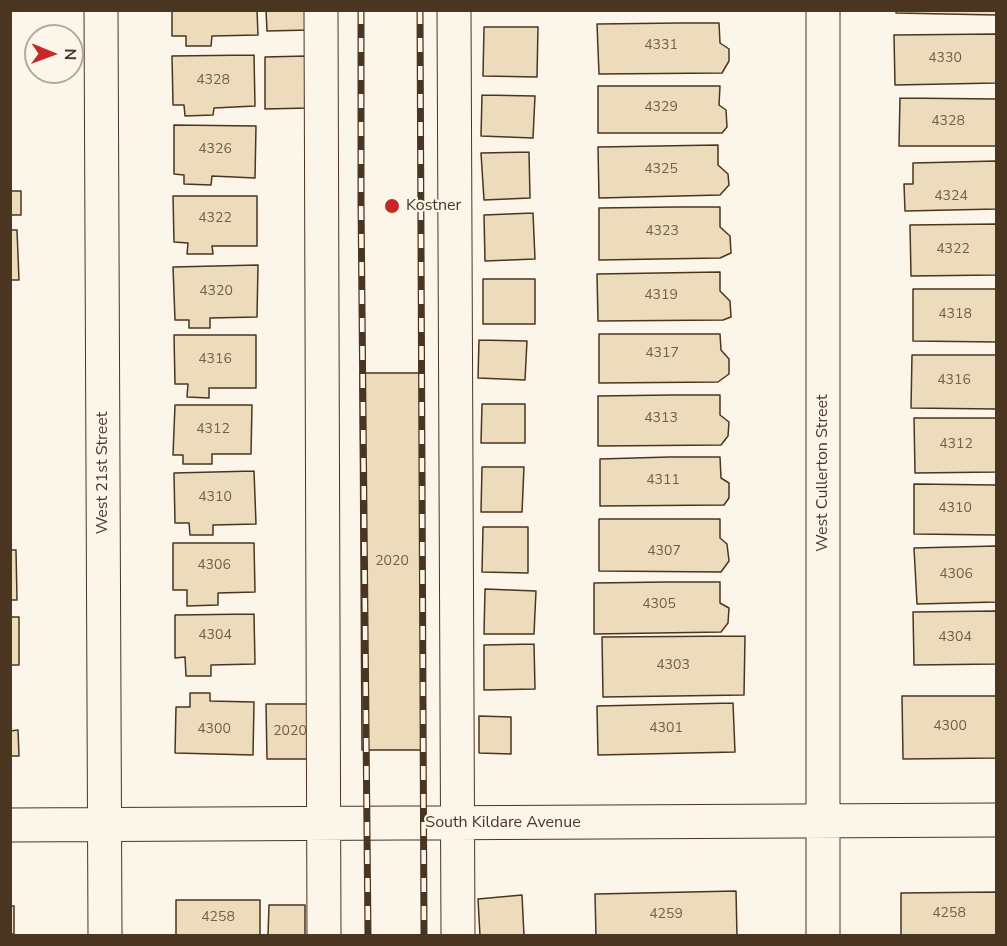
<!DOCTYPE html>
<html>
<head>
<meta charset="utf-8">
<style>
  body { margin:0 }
  #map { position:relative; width:1007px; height:946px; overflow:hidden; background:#fbf6e9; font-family:"Nunito Sans",sans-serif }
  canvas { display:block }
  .frame { position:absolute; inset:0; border:12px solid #4a3520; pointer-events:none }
  .north { position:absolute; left:24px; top:24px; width:60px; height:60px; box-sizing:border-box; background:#fbf6e9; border:2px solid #b4a999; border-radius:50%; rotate:91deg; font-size:16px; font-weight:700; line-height:24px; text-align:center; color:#4a3520 }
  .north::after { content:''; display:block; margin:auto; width:21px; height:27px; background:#c62828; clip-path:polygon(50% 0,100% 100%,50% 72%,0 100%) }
</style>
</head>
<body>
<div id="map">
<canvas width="1007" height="946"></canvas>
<div class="frame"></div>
<div class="north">N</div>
</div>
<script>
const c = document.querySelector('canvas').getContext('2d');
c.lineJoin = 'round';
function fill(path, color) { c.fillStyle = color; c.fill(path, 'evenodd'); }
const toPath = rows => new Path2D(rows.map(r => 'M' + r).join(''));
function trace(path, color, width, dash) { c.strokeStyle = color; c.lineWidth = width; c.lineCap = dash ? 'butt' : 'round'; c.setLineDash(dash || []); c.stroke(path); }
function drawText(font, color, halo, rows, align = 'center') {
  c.font = font + ' "Nunito Sans",sans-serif'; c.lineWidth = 4.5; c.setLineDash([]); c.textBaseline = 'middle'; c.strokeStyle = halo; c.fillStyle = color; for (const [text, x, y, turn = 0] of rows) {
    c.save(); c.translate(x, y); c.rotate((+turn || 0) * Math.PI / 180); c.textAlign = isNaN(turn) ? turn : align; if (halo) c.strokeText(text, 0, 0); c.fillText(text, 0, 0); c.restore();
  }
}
const building = toPath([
  [172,10,257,10,258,35,212,36,211,46,186,46,186,36,172,36,172,10],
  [266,10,310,10,310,30,267,31,266,10],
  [896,10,996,10,996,15,896,13,896,10],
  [680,23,719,23,720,43,729,49,729,61,722,73,599,74,597,24,680,23],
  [484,27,538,27,537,77,483,76,484,27],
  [996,34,996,83,895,85,894,35,996,34],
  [254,55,255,106,214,108,213,115,185,116,184,105,173,105,172,56,254,55],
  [307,56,308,108,265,109,265,57,307,56],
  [598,86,720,86,719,105,726,110,727,127,722,133,598,133,598,86],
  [482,95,535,96,533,138,481,136,482,95],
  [900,98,996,99,996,146,899,146,900,98],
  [174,125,256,126,255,178,212,176,211,185,184,184,184,175,174,174,174,125],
  [718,145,718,165,728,174,729,185,720,195,599,198,598,147,718,145],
  [529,152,530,198,484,200,481,153,529,152],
  [996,161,996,209,905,211,904,184,913,184,913,163,996,161],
  [10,191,21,191,21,215,10,215,10,191],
  [173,196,257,196,257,246,212,246,213,254,187,254,188,243,174,242,173,196],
  [675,207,720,207,720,227,730,236,731,253,720,258,599,260,599,208,675,207],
  [533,213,535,259,485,261,484,215,533,213],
  [996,224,996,275,911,276,910,225,996,224],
  [10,230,17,230,19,280,10,280,10,230],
  [258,265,257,317,210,318,210,328,189,328,189,320,175,320,173,267,258,265],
  [720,272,720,291,730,301,731,317,723,320,598,321,597,274,720,272],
  [483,279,535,279,535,324,483,324,483,279],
  [913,289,996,289,996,342,913,341,913,289],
  [599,334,720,334,721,350,729,359,729,374,718,382,599,383,599,334],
  [174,335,256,335,256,388,209,388,209,398,187,397,188,384,175,384,174,335],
  [479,340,527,341,525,380,478,378,479,340],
  [912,355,996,355,996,409,911,408,912,355],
  [360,373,421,373,423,750,362,750,360,373],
  [671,395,720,395,720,415,729,422,728,436,721,445,598,446,598,396,671,395],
  [482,404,525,404,525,443,481,443,482,404],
  [175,405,252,405,251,454,212,454,212,464,183,464,183,455,173,455,175,405],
  [914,418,996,418,996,472,915,473,914,418],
  [669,457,720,457,721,478,729,483,729,498,724,505,600,506,600,459,669,457],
  [482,467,524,467,522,512,481,512,482,467],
  [254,471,256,524,213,525,213,535,190,535,189,523,175,523,174,473,254,471],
  [914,484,996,485,996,535,914,534,914,484],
  [599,519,720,519,720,538,727,544,729,561,721,572,599,571,599,519],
  [483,527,528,527,528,573,482,572,483,527],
  [173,543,254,543,255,592,218,593,218,605,187,606,187,590,173,590,173,543],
  [996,546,996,602,917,604,914,548,996,546],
  [10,550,16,550,17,600,10,600,10,550],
  [666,582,720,582,720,603,729,608,728,623,721,632,594,634,594,583,666,582],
  [485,589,536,591,534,634,484,634,485,589],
  [996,611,996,664,914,665,913,612,996,611],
  [254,614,255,664,211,665,211,676,186,676,185,657,175,658,175,615,254,614],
  [10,617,19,617,19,665,10,665,10,617],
  [745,636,744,695,603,697,602,637,745,636],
  [534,644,535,689,484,690,484,645,534,644],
  [190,693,210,693,210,701,254,702,253,755,175,753,176,707,190,707,190,693],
  [902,696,996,696,996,758,903,759,902,696],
  [733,703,735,752,598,755,597,706,733,703],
  [266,704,314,704,314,759,267,759,266,704],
  [479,716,511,717,511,754,479,753,479,716],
  [18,730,19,756,10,756,10,731,18,730],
  [736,891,737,936,596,936,595,894,736,891],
  [996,892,996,936,901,936,901,893,996,892],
  [522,895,524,936,480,936,478,899,522,895],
  [176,900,260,900,260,936,176,936,176,900],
  [269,905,305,905,305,936,268,936,269,905],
  [10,906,14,906,14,934,10,934,10,906]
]);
const minor = toPath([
  [101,10,105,936],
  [321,10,324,936],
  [454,10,458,936],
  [10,825,996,820],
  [823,936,823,10]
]);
const rail = toPath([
  [361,10,361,202,368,936],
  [420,10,424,936]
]);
const markers = [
  [392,206,8,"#c62828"]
];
const numberNames = [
  ["4331",661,46],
  ["4330",945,59],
  ["4328",213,81],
  ["4329",661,108],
  ["4328",948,122],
  ["4326",215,150],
  ["4325",661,170],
  ["4324",951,197],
  ["4322",215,219],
  ["4323",662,232],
  ["4322",953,250],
  ["4320",216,292],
  ["4319",661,296],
  ["4318",955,315],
  ["4317",662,354],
  ["4316",215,360],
  ["4316",954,381],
  ["4313",661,419],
  ["4312",213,430],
  ["4312",956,445],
  ["4311",663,481],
  ["4310",215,498],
  ["4310",955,509],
  ["4307",664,552],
  ["2020",392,562],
  ["4306",214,566],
  ["4306",956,575],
  ["4305",659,605],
  ["4304",215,636],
  ["4304",955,638],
  ["4303",673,666],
  ["4300",950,727],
  ["4301",666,729],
  ["4300",214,730],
  ["2020",290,732],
  ["4258",949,914],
  ["4259",666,915],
  ["4258",218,918]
];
const poiNames = [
  ["Kostner",406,206]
];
const streetNames = [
  ["West 21st Street",103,473,-90],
  ["West Cullerton Street",823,473,-90],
  ["South Kildare Avenue",503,823]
];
fill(building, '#ecdcbc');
trace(building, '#4a3520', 1.5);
trace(minor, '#4a3520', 35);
trace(minor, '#fbf6e9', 33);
trace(rail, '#4a3520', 7);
trace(rail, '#fbf6e9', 4.5, [14]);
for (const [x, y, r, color] of markers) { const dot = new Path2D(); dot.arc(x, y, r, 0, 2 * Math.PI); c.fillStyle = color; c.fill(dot); trace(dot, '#fbf6e9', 2); }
drawText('14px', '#725f47', null, numberNames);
drawText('16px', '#4a3520', '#fbf6e9', poiNames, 'left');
drawText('16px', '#4a3520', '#fbf6e9', streetNames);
</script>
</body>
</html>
